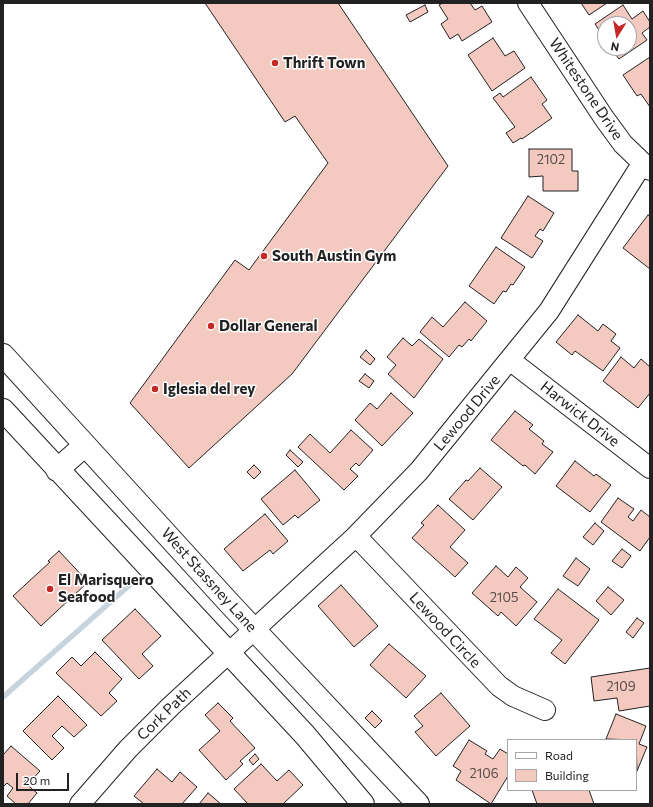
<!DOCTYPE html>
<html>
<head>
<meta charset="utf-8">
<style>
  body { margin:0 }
  #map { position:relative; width:653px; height:807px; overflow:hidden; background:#fff; font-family:Commissioner,sans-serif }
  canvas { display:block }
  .frame { position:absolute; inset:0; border:4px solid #222; pointer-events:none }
  .legend { position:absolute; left:507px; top:739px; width:130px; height:52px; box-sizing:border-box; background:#fff; border:1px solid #a7a7a7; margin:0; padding:5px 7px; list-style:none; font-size:12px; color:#222 }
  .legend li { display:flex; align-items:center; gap:8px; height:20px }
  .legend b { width:20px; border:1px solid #a7a7a7 }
  .north { position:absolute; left:597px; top:16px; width:40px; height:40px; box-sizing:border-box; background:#fff; border:1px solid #a7a7a7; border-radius:50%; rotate:191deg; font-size:11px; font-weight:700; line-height:16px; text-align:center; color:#222 }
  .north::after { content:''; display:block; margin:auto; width:14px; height:18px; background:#c62828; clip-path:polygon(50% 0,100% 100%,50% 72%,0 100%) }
  .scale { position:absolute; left:16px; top:773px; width:53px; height:18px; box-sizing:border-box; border:2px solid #222; border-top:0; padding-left:5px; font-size:12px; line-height:14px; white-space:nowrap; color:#222; -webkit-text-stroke:3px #fff; paint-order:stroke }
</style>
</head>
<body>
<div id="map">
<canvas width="653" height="807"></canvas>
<div class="frame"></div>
<ul class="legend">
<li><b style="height:5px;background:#fff"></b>Road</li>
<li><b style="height:11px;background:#f3c9c0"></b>Building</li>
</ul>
<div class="north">N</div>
<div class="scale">20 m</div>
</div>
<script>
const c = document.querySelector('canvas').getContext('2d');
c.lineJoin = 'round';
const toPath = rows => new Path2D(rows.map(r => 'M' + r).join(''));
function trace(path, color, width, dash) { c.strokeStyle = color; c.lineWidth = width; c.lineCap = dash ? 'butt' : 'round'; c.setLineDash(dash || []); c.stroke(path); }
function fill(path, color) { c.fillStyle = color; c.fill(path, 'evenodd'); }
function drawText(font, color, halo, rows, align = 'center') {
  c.font = font + ' Commissioner,sans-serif'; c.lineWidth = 3; c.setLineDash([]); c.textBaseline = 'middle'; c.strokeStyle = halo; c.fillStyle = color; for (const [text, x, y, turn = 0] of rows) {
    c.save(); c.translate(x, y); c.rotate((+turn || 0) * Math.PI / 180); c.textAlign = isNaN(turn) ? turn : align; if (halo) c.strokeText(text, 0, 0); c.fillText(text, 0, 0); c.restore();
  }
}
const stream = toPath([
  [3,697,132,583]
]);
const building = toPath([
  [205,3,338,3,448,166,292,374,189,468,130,403,235,260,249,270,328,163,295,116,285,122,205,3],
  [443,3,470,3,475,10,482,6,492,22,462,41,458,34,450,39,441,24,448,19,439,5,443,3],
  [581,3,607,3,589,15,581,3],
  [425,5,428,12,410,22,406,15,425,5],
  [623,5,632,19,643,11,650,22,650,27,642,33,647,40,619,59,611,48,629,48,629,24,605,24,605,39,595,24,623,5],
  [493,38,505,56,514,51,525,68,492,91,468,55,493,38],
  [650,57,650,107,641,94,637,96,623,75,650,57],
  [531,77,547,100,542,104,552,118,522,139,521,138,513,143,506,133,515,127,493,98,500,93,503,97,531,77],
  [529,149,572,149,572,171,578,171,578,191,543,191,543,176,529,177,529,149],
  [528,196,554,213,543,231,540,229,535,236,543,241,532,258,501,238,528,196],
  [648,215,650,216,650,269,623,248,648,215],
  [496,247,525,267,513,285,511,284,506,292,503,291,494,304,469,286,496,247],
  [465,302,487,321,471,341,469,339,462,347,459,345,449,357,420,332,432,317,443,327,465,302],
  [578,315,598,331,603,324,616,334,611,341,620,348,603,371,575,351,572,355,556,342,578,315],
  [403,338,412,346,419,339,443,359,414,398,388,374,396,365,387,357,403,338],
  [366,350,375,359,370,365,360,357,366,350],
  [621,357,634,368,641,359,650,367,650,393,638,408,603,381,621,357],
  [365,374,374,381,369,388,359,381,365,374],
  [391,393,413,413,382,446,355,420,370,403,377,409,391,393],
  [515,411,533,425,529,429,544,441,542,444,553,452,535,474,525,465,523,466,491,440,515,411],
  [351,430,373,450,359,466,356,463,350,469,358,476,344,490,298,447,310,434,330,453,351,430],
  [290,450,303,462,298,467,286,455,290,450],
  [575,461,594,476,596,474,611,485,590,512,556,486,575,461],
  [254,465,261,472,254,479,247,472,254,465],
  [480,468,502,487,473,520,449,499,466,480,468,481,480,468],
  [295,470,320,500,298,518,295,515,283,525,261,499,295,470],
  [618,498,634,509,628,517,633,521,641,510,650,517,650,537,640,551,601,522,618,498],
  [438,505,465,530,450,547,468,563,455,577,412,538,424,525,421,523,438,505],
  [265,514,288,541,273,554,270,550,243,571,224,549,265,514],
  [595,523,604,531,593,545,583,537,595,523],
  [622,549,631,556,622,568,612,561,622,549],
  [59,551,88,582,41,626,13,596,50,562,48,561,59,551],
  [576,558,590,569,578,586,563,576,576,558],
  [496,566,508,577,516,567,528,578,520,587,537,602,516,626,501,612,498,616,472,593,496,566],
  [341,585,378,626,354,647,318,606,341,585],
  [608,587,624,600,611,615,596,601,608,587],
  [558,589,599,620,565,664,551,653,562,640,534,619,558,589],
  [135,609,161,636,142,654,153,666,139,679,102,640,135,609],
  [637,618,644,623,633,638,626,632,637,618],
  [389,644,426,676,406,698,370,665,389,644],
  [95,652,122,679,109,693,117,701,101,716,56,673,72,657,81,666,95,652],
  [650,668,650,706,619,711,617,698,594,701,591,677,650,668],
  [441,693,470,726,436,756,415,732,423,726,414,716,441,693],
  [58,696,87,725,74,737,62,726,52,736,64,748,52,760,23,731,58,696],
  [218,703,233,718,230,721,255,748,240,761,243,764,226,780,199,750,220,731,205,715,218,703],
  [372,711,382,721,375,728,365,718,372,711],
  [616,714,646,726,639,744,647,747,637,771,636,740,606,739,616,714],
  [469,740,487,751,485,754,493,759,500,749,508,754,508,776,491,804,456,780,461,771,453,766,469,740],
  [11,746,40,771,29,783,26,780,24,782,37,793,28,804,16,804,7,796,13,788,7,783,3,787,3,755,11,746],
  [255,754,259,759,253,765,249,760,255,754],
  [261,764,277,781,289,770,303,785,283,804,248,804,234,789,261,764],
  [157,769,172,782,180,772,197,787,182,804,144,804,134,796,157,769],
  [532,790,589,790,594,804,537,804,532,790],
  [208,793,221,804,199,804,208,793]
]);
const minor = toPath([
  [528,3,604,118,623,144,650,170],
  [511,361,650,468],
  [356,536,499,686,513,696,545,710],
  [80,804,128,749,171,706,356,536,419,471,549,311,642,164]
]);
const major = toPath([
  [3,355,231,605,418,804],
  [3,410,305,735,363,804],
  [57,470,84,446]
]);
const markers = [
  [275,63,4,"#c62828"],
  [264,256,4,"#c62828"],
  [211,326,4,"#c62828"],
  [155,389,4,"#c62828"],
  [50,589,4,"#c62828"]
];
const numberNames = [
  ["2102",551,160],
  ["2105",504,598],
  ["2109",621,687],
  ["2106",484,774]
];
const poiNames = [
  ["Thrift Town",283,63],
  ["South Austin Gym",272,256],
  ["Dollar General",219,326],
  ["Iglesia del rey",163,389],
  ["El Marisquero",58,580],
  ["Seafood",58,597]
];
const streetNames = [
  ["Whitestone Drive",586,89,56],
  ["Lewood Drive",467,413,-50],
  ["Harwick Drive",580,414,38],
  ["West Stassney Lane",209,580,48],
  ["Lewood Circle",445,630,47],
  ["Cork Path",164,714,-44]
];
trace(stream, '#c7d3dd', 5.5);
fill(building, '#f3c9c0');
trace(building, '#222', 1);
trace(minor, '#222', 22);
trace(major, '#222', 24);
trace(minor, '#fff', 20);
trace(major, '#fff', 22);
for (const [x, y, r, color] of markers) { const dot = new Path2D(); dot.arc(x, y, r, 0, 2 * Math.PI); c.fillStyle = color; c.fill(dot); trace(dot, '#fff', 1.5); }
drawText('13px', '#564c4a', null, numberNames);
drawText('bold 15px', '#222', '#fff', poiNames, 'left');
drawText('15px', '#222', '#fff', streetNames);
</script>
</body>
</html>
